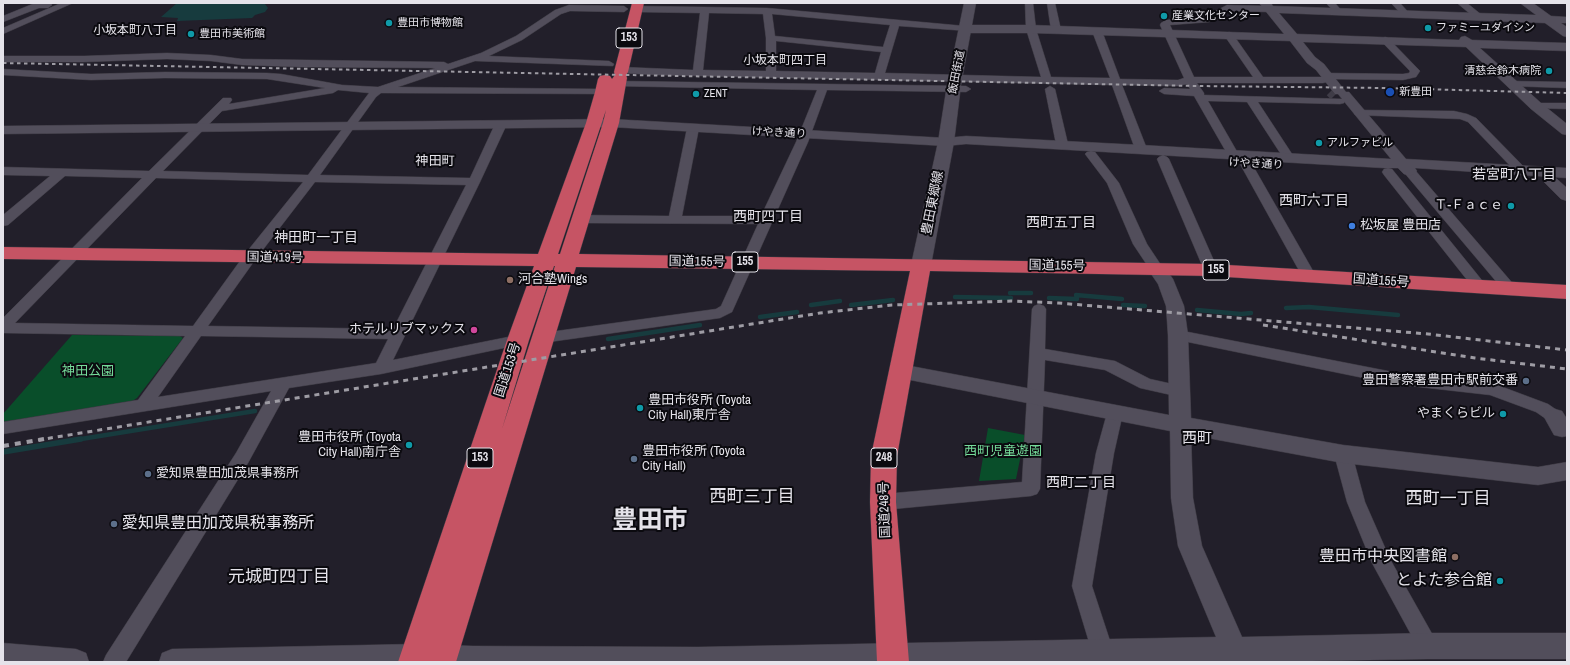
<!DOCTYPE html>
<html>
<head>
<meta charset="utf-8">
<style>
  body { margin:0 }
  #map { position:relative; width:1570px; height:665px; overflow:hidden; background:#221f2a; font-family:"Archivo Narrow",sans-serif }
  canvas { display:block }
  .frame { position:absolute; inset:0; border:4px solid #e5e3ea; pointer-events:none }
</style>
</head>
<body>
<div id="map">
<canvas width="1570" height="665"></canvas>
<div class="frame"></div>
</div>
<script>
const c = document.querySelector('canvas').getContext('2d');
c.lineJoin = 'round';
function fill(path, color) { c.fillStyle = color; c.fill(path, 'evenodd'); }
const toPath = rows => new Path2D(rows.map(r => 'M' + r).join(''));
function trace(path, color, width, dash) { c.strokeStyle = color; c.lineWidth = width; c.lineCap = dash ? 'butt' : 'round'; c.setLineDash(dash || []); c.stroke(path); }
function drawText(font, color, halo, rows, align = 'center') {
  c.font = font + ' "Archivo Narrow","Noto Sans JP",sans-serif'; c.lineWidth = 4; c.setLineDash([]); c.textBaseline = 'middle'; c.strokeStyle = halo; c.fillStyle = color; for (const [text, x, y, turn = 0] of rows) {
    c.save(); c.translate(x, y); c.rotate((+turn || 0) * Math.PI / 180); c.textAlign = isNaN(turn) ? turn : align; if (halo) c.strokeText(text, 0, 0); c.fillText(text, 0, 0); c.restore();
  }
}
const green = toPath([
  [72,335,180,336,183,338,137,398,131,402,3,422,3,414],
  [988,428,1025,435,1016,479,979,481]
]);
const water = toPath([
  [177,3,265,4,268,8,265,12,255,15,252,18,177,21,178,18,161,17]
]);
const streamFar1 = toPath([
  [1010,293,1031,293],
  [1076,295,1122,299],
  [955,297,1011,298],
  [1049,298,1077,299],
  [811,305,840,301],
  [851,305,893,300],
  [1123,305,1145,306],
  [1286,308,1309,307,1398,315],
  [1197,310,1241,314,1251,313],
  [760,317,797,312],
  [608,339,700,325],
  [75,440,255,411]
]);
const stream = toPath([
  [3,452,81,439]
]);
const tertiaryTunnel = toPath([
  [1331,91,1335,95]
]);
const minor = toPath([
  [35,3,51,3,52,5,48,8,39,8,3,22,3,16,35,3],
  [61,3,73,3,3,34,3,28,61,3],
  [1025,3,1033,3,1036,29,1051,77,1110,78,1092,31,1097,28,1102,31,1120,79,1178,80,1184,78,1160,25,1161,23,1166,20,1204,17,1227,5,1270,6,1274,9,1270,12,1229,11,1209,22,1170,25,1194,77,1253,77,1224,35,1229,32,1232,33,1263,77,1324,77,1324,74,1328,73,1403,74,1409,73,1410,71,1380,40,1385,37,1388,38,1420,71,1416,77,1403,80,1327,79,1327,82,1323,83,1197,83,1204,93,1204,95,1344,99,1345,101,1344,103,1340,104,1258,102,1294,157,1292,159,1288,161,1284,159,1247,102,1208,101,1239,155,1237,157,1233,158,1229,157,1194,96,1164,94,1159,91,1164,88,1190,89,1187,84,1178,86,1122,85,1147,149,1145,151,1141,152,1137,151,1135,149,1112,85,657,75,622,73,617,70,622,67,693,70,700,13,636,12,632,9,636,6,705,7,767,8,965,26,968,27,970,29,968,31,899,26,885,73,1041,77,1026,29,1025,3],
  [709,13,763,14,766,38,766,71,703,70,709,13],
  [772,14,890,25,883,47,775,36,772,14],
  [776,41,881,52,875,73,776,71,776,41],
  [1047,3,1055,3,1061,30,1059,32,1056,33,1051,30,1047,3],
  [1326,3,1335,3,1342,11,1338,14,1335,13,1326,3],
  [1391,3,1400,3,1410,14,1409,16,1403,16,1391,3],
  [1457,3,1467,3,1483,16,1478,19,1475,18,1457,3],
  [569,5,624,6,628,9,624,12,570,11,561,14,522,40,489,56,609,61,614,64,613,66,475,61,398,87,603,89,607,90,608,92,607,94,381,93,376,97,320,175,470,178,495,124,497,122,505,122,507,124,480,182,393,360,518,335,523,336,526,340,523,344,381,374,289,388,248,463,126,662,103,662,106,655,236,453,271,391,3,434,3,422,138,400,185,336,3,333,3,318,142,178,65,176,8,225,3,226,3,215,50,176,3,175,3,167,149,171,223,98,231,98,232,100,229,104,325,88,267,79,165,78,91,80,3,75,3,69,91,74,165,72,267,73,281,74,342,85,378,87,435,68,300,67,242,65,211,61,167,59,84,62,3,62,3,56,84,56,167,53,211,55,242,59,444,62,448,64,481,53,516,36,555,10,569,5],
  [338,90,369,93,308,175,163,171,222,111,333,93,338,90],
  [156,178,303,182,245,254,193,326,15,323,156,178],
  [315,182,466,185,393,329,208,326,255,260,315,182],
  [201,336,388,339,376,363,158,397,201,336],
  [618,81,966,86,971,89,966,92,827,90,808,142,732,312,720,318,542,343,537,342,534,338,537,334,542,333,716,309,721,306,758,224,581,223,576,222,575,219,576,216,581,215,669,216,687,128,693,125,699,128,682,216,761,216,796,142,817,90,614,86,613,84,614,82,618,81],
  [1512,81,1567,82,1567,88,1508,86,1507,84,1512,81],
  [1050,86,1055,89,1068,144,1066,146,1062,147,1058,146,1056,144,1045,89,1050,86],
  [1536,103,1567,103,1567,109,1532,108,1531,106,1532,104,1536,103],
  [1359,110,1454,111,1467,114,1476,118,1527,170,1525,173,1521,174,1517,173,1468,122,1460,119,1355,115,1354,113,1355,111,1359,110],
  [1091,151,1095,152,1119,183,1147,244,1163,268,1161,271,1156,272,1151,271,1133,244,1107,183,1085,154,1087,152,1091,151],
  [1163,155,1167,157,1169,159,1218,270,1216,273,1211,274,1206,273,1204,270,1157,159,1159,157,1163,155],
  [1246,160,1250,161,1252,164,1316,276,1314,279,1309,280,1304,279,1302,276,1240,164,1242,161,1246,160],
  [1388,168,1392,169,1485,284,1487,287,1485,290,1480,292,1475,290,1384,175,1382,172,1384,169,1388,168],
  [1411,169,1415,170,1515,286,1517,289,1515,292,1510,294,1505,292,1407,176,1405,173,1407,170,1411,169],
  [1039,304,1044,306,1046,309,1045,349,1115,361,1150,379,1186,387,1188,391,1186,395,1180,397,1140,388,1105,370,1045,360,1040,489,1037,494,1031,496,883,510,877,507,874,502,877,497,883,494,1022,482,1032,309,1034,306,1039,304],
  [1178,330,1393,372,1492,383,1548,404,1561,413,1563,417,1561,421,1555,423,1549,421,1536,412,1490,395,1393,384,1173,339,1170,335,1173,331,1178,330],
  [1115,407,1121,409,1123,413,1114,453,1092,586,1117,662,1095,662,1072,586,1096,453,1107,413,1109,409,1115,407],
  [1343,447,1349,449,1352,454,1365,502,1390,559,1435,639,1438,646,1435,653,1428,656,1421,653,1372,563,1347,502,1334,454,1337,449,1343,447]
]);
const tertiary = toPath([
  [1259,3,1271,3,1273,6,1536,15,1520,3,1533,3,1551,16,1567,17,1567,23,1561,23,1567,27,1567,37,1563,36,1545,23,1279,13,1297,34,1459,40,1461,37,1465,36,1472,40,1567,43,1567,51,1480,48,1541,103,1567,124,1567,135,1562,134,1531,109,1466,47,1303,42,1315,57,1324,64,1346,92,1349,92,1406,159,1567,168,1567,178,1415,168,1417,171,1414,174,1409,176,1404,174,1398,168,1384,168,966,144,946,146,611,127,3,134,3,126,611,119,946,138,966,136,1141,145,1391,159,1338,94,1335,94,1316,70,1307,63,1290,41,1031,33,965,33,961,31,959,29,961,27,965,25,1031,25,1284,34,1259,3],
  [1552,177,1557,179,1567,188,1567,201,1561,199,1544,182,1547,179,1552,177],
  [1156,263,1162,264,1173,279,1184,306,1188,335,1191,418,1343,445,1538,467,1567,462,1567,480,1538,485,1343,463,1191,435,1193,498,1202,546,1242,637,1428,633,1567,633,1567,659,1428,659,1255,662,159,662,162,653,172,649,416,644,473,646,698,647,1216,637,1178,546,1171,498,1170,431,900,378,893,376,890,371,893,366,900,364,1169,415,1168,335,1166,306,1158,284,1147,268,1150,264,1156,263],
  [1555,409,1562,411,1567,419,1567,436,1562,437,1554,435,1544,417,1548,411,1555,409],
  [3,643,76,649,86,653,89,662,3,662,3,643]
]);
const secondary = toPath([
  [964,3,976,3,961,85,954,142,931,265,928,269,921,271,914,269,911,265,938,142,947,85,964,3]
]);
const trunk = toPath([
  [632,3,644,3,628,72,626,75,627,78,619,123,579,254,1211,264,1567,285,1567,299,1211,276,930,271,897,456,896,502,909,662,877,662,870,502,871,456,910,271,576,267,456,662,398,662,507,340,534,266,3,259,3,247,538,254,586,123,595,92,598,79,600,76,605,75,610,76,612,79,615,75,614,72,632,3],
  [606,110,603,123,560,254,558,254,606,110],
  [554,266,555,266,502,429,529,340,554,266]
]);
const railFar2 = toPath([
  [3,63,1198,86,1384,88,1567,93]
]);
const railFar1 = toPath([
  [1263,325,1475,358,1567,369],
  [38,440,820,313,892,305,1011,301,1058,303,1428,334,1567,350]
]);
const rail = toPath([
  [3,446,44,439]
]);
const markers = [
  [1164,16,4,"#0f9aa8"],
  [389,23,4,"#0f9aa8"],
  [1428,28,4,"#0f9aa8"],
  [191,34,4,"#0f9aa8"],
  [1549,71,4,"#0f9aa8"],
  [1390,92,5,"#1a4fb4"],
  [696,94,4,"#0f9aa8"],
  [1319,143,4,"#0f9aa8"],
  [1511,206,4,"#0f9aa8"],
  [1352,226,4,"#3f7fe0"],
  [510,280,4,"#8d6e63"],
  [474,330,4,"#d1479c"],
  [1526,381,4,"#5c6f8a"],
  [640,408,4,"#0f9aa8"],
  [1503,414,4,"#0f9aa8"],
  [409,445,4,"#0f9aa8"],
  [634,459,4,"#5c6f8a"],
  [148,474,4,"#5c6f8a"],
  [114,524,4,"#5c6f8a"],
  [1455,557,4,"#8d6e63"],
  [1500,581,4,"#0f9aa8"]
];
const farPoinames = [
  ["産業文化センター",1172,16],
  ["豊田市博物館",397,23],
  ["ファミーユダイシン",1436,28],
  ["豊田市美術館",199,34],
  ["清慈会鈴木病院",1541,71,"right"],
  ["新豊田",1399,92],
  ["ZENT",704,94],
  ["アルファビル",1327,143]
];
const farStreetnames = [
  ["飯田街道",957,72,-79],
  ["けやき通り",779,133,3],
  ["けやき通り",1256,164,3]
];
const farNeighbourhoodnames = [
  ["小坂本町八丁目",135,31],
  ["小坂本町四丁目",785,61]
];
const shields = [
  [629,38,26],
  [745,262,26],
  [1216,270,26],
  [480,458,26],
  [884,458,26]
];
const shieldNames = [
  ["153",629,38],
  ["155",745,262],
  ["155",1216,270],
  ["153",480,458],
  ["248",884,458]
];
const farQuarternames = [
  ["神田町",435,162]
];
const streetNames = [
  ["豊田東郷線",933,203,-79],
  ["国道419号",275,258,1],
  ["国道155号",697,262,1],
  ["国道155号",1057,266,1],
  ["国道155号",1381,281,4],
  ["国道153号",508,370,-72],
  ["国道248号",885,510,-92]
];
const poiNames = [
  ["Ｔ-Ｆａｃｅ",1503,206],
  ["松坂屋 豊田店",1360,226,"left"],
  ["河合塾Wings",518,280,"left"],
  ["ホテルリブマックス",466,330],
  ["豊田警察署豊田市駅前交番",1518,381],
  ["豊田市役所 (Toyota",648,401,"left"],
  ["City Hall)東庁舎",648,416,"left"],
  ["やまくらビル",1495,414],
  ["豊田市役所 (Toyota",401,438],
  ["City Hall)南庁舎",401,453],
  ["豊田市役所 (Toyota",642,452,"left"],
  ["City Hall)",642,467,"left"],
  ["愛知県豊田加茂県事務所",156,474,"left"]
];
const parkNames = [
  ["神田公園",88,372],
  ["西町児童遊園",1003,452]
];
const neighbourhoodNames = [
  ["若宮町八丁目",1514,175],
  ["西町六丁目",1314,201],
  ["西町四丁目",768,217],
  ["西町五丁目",1061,223],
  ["神田町一丁目",316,238],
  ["西町二丁目",1081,483]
];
const quarterNames = [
  ["西町",1197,439]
];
const nearPoinames = [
  ["愛知県豊田加茂県税事務所",122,524,"left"],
  ["豊田市中央図書館",1447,557],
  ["とよた参合館",1492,581]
];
const nearNeighbourhoodnames = [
  ["西町三丁目",752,497],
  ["西町一丁目",1448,499],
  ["元城町四丁目",279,577]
];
const nearTownnames = [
  ["豊田市",650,521]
];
fill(green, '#094e2a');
fill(water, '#173b3e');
trace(streamFar1, '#173b3e', 4.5);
trace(stream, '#173b3e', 5.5);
trace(tertiaryTunnel, '#3f3c47', 12, [12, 6]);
trace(minor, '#3c3942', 1);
trace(tertiary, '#3c3942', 1);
trace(secondary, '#3c3942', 1);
trace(trunk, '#3c3942', 1);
fill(minor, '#524e5b');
fill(tertiary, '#524e5b');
fill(secondary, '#524e5b');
fill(trunk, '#c65464');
trace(railFar2, '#9e9ca4', 2, [3.5, 3.5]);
trace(railFar1, '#9e9ca4', 3, [5, 5]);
trace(rail, '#9e9ca4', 4, [6, 6]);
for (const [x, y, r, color] of markers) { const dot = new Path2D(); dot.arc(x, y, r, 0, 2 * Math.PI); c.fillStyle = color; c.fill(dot); trace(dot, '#0b0a0f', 1.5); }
drawText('11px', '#e5e3ea', '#0b0a0f', farPoinames, 'left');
drawText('11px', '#e5e3ea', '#0b0a0f', farStreetnames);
drawText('12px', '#e5e3ea', '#0b0a0f', farNeighbourhoodnames);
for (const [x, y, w] of shields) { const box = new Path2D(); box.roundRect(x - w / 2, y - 10, w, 20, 3); c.fillStyle = '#0b0a0f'; c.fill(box); trace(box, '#e5e3ea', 1); }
drawText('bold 12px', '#e5e3ea', null, shieldNames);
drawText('13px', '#e5e3ea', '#0b0a0f', farQuarternames);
drawText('13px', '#e5e3ea', '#0b0a0f', streetNames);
drawText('13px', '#e5e3ea', '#0b0a0f', poiNames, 'right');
drawText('13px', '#75db9a', '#0b0a0f', parkNames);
drawText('14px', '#e5e3ea', '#0b0a0f', neighbourhoodNames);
drawText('15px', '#e5e3ea', '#0b0a0f', quarterNames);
drawText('16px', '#e5e3ea', '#0b0a0f', nearPoinames, 'right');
drawText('17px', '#e5e3ea', '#0b0a0f', nearNeighbourhoodnames);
drawText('bold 25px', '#e5e3ea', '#0b0a0f', nearTownnames);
</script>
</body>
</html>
